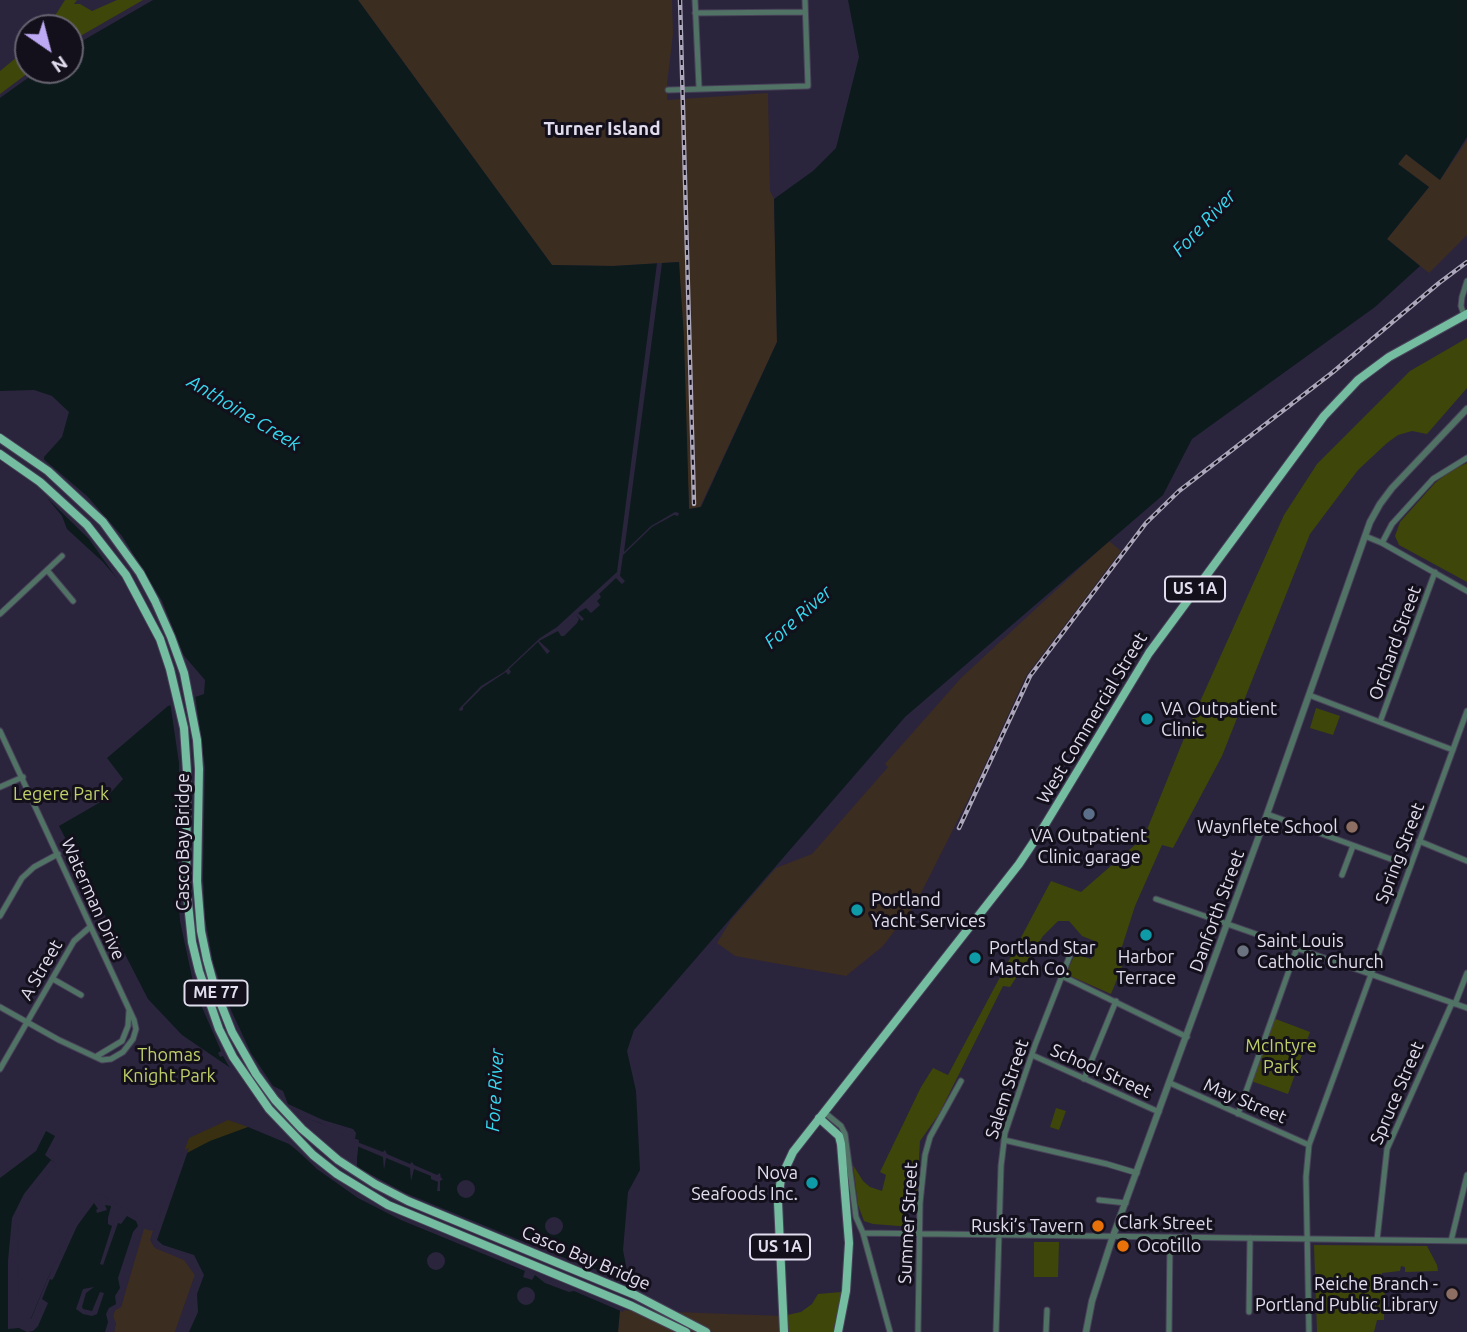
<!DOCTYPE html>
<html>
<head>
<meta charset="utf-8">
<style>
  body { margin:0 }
  #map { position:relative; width:1467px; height:1332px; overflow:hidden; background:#2b243d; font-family:Ubuntu,sans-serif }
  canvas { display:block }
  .north { position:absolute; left:14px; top:14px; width:70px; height:70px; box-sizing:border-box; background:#13101b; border:2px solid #65626f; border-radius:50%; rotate:145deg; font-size:19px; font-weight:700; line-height:28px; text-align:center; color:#e1ddee }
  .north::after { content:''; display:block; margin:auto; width:24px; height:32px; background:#bea9f4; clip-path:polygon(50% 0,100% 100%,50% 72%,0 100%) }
</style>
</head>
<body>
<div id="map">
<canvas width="1467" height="1332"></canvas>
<div class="north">N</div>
</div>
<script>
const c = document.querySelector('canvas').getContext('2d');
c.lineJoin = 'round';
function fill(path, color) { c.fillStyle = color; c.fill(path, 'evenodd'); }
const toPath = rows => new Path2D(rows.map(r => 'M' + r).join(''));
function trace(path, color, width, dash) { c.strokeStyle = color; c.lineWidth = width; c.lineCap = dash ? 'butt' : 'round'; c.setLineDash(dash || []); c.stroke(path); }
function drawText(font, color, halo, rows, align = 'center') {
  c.font = font + ' Ubuntu,sans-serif'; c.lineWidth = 6; c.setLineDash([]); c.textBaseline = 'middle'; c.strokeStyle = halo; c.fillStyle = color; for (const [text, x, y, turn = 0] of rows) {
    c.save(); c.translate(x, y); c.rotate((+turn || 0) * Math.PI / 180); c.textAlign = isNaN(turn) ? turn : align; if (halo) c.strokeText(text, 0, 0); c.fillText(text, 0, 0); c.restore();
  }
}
const industrial = toPath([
  [358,0,672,0,673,34,667,84,667,100,768,93,770,191,774,199,777,342,700,507,689,509,679,262,613,266,552,265],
  [1467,140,1467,235,1429,273,1387,239,1429,187,1398,164,1406,154,1440,180],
  [1109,541,1121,551,1026,676,977,782,915,905,882,947,846,976,735,956,717,943,731,920,776,868,812,854,888,767,885,764,961,678],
  [144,1229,153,1231,150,1240,154,1247,185,1260,195,1275,175,1332,114,1332,116,1324,113,1317,115,1310,121,1307],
  [620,1310,783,1316,784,1332,618,1332]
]);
const green = toPath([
  [65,0,77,0,74,4,80,4,92,11,117,0,143,0,70,42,70,28,47,28],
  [28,48,28,70,32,70,0,94,0,71],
  [1467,338,1467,388,1427,434,1412,431,1398,435,1387,443,1358,470,1310,534,1222,756,1173,848,1162,845,1135,906,1119,956,1125,958,1124,962,1111,994,1066,974,1075,954,1091,959,1097,942,1082,936,1069,921,1058,921,1043,936,1010,987,1003,986,939,1114,920,1141,916,1209,908,1210,907,1221,912,1222,912,1227,873,1224,864,1221,858,1205,853,1165,863,1181,870,1187,882,1191,886,1175,880,1172,921,1087,933,1068,948,1075,1051,881,1081,892,1144,837,1189,726,1284,515,1317,464,1410,371],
  [1467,463,1467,582,1399,545,1395,536,1400,522,1435,483,1450,471],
  [1316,708,1340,716,1333,735,1310,728],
  [1273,1018,1310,1032,1288,1094,1251,1081],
  [1056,1108,1066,1111,1059,1130,1050,1127],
  [1034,1242,1059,1242,1058,1277,1034,1277],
  [1314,1245,1427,1246,1437,1265,1438,1271,1405,1272,1405,1267,1401,1266,1400,1271,1382,1273,1382,1280,1385,1280,1384,1320,1377,1320,1374,1332,1317,1332],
  [841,1292,835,1332,784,1332,783,1316,801,1312,812,1304,818,1294]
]);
const sand = toPath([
  [228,1120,248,1127,253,1135,180,1163,189,1138]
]);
const water = toPath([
  [153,0,358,0,552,265,613,266,679,262,684,338,689,509,701,507,777,342,774,199,813,171,836,148,859,57,848,0,1467,0,1467,137,1440,180,1406,154,1398,164,1429,187,1387,239,1420,266,1375,307,1192,439,1163,495,905,717,634,1030,627,1051,636,1091,640,1170,628,1192,623,1250,629,1282,620,1310,618,1332,178,1332,198,1275,187,1257,155,1242,183,1155,210,1141,248,1127,289,1144,347,1190,357,1158,359,1140,349,1137,349,1134,301,1116,182,1035,148,999,59,826,104,800,123,779,107,758,168,706,204,694,205,680,103,562,67,529,62,516,48,499,44,457,62,437,69,412,52,396,34,390,0,391,0,98,39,70,70,70,70,48],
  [46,1131,55,1136,45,1155,55,1163,31,1192,16,1218,18,1316,29,1323,51,1271,91,1202,102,1196,140,1223,118,1306,112,1310,110,1332,0,1332,0,1178,36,1151]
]);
const pier = toPath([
  [657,263,662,263,624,552,651,526,675,512,679,513,678,516,674,515,652,527,623,555,620,576,625,581,622,584,616,578,599,594,601,597,597,601,600,605,591,613,586,608,578,613,584,619,582,621,576,615,579,619,577,623,564,636,561,636,558,631,539,641,550,651,547,654,538,642,509,669,511,672,508,675,506,672,482,688,463,707,463,710,460,711,459,709,481,686,504,672,540,638,557,627,617,572],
  [41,457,87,496,122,536,162,601,186,661,130,597,89,539,44,495],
  [195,694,205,767,203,877,205,918,213,962,224,995,251,1053,273,1086,283,1091,288,1104,323,1120,353,1129,356,1133,355,1139,348,1138,320,1123,299,1116,302,1120,299,1119,234,1075,223,1056,220,1057,218,1053,221,1051,195,991,180,921,178,891,179,763,170,702],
  [283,1137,291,1141,345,1184,351,1163,357,1158,357,1167,405,1193,534,1246,535,1244,555,1251,554,1254,632,1283,623,1312,574,1291,569,1292,545,1283,535,1275,532,1280,523,1277,525,1271,401,1220,358,1198,317,1169],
  [357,1142,383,1152,385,1150,387,1154,410,1164,412,1162,414,1165,437,1175,440,1173,441,1178,443,1179,440,1181,440,1191,437,1191,438,1182,431,1179,431,1176,414,1169,411,1181,410,1168,386,1158,384,1170,383,1157,357,1146],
  [189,1148,157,1240,163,1245,194,1255,204,1275,197,1294,198,1312,189,1332,175,1332,195,1275,184,1260,155,1248,151,1238,181,1156,183,1151],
  [51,1160,57,1164,30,1197,19,1219,17,1256,20,1315,23,1318,31,1319,63,1242,87,1202,100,1193,139,1218,143,1226,121,1307,115,1310,113,1316,116,1324,114,1332,105,1332,108,1322,106,1314,109,1308,116,1304,115,1296,120,1288,118,1278,133,1232,138,1226,136,1221,127,1216,121,1224,118,1223,103,1265,100,1264,112,1226,108,1224,108,1218,111,1206,105,1205,107,1210,97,1213,96,1210,98,1209,94,1203,77,1226,54,1277,52,1280,50,1279,42,1299,48,1303,38,1326,33,1331,27,1332,19,1328,8,1329,8,1261,12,1218,24,1194],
  '457 1189a9 9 0 1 1 18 0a9 9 0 1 1-18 0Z',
  '545 1226a9 9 0 1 1 18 0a9 9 0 1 1-18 0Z',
  '427 1261a9 9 0 1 1 18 0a9 9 0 1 1-18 0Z',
  '517 1296a9 9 0 1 1 18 0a9 9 0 1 1-18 0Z',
  [94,1287,86,1293,82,1307,83,1309,92,1311,100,1292,104,1293,97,1314,92,1316,83,1314,76,1309,83,1289]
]);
const minor = toPath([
  [695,0,699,87],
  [695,13,805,12],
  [668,90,808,86,805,0],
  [1464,315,1461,306,1462,297,1467,281],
  [1365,536,1382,543,1467,591],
  [1382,543,1392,524,1433,479,1467,458],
  [47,570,73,601],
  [0,614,62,556],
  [1309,695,1453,750],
  [1380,722,1435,572],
  [0,731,134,1020,136,1029,133,1039,123,1052,111,1059,102,1060,59,1040,0,1007],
  [0,787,23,777],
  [1267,814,1410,866],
  [1419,841,1467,861],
  [1342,875,1353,846],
  [1156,899,1467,1008],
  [0,916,22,878,34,867,58,854],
  [1062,976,1187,1037],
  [53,979,81,995],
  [1455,1004,1467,973],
  [1032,1055,1159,1112],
  [97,1056,122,1041,128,1026,129,1011],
  [0,1069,74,941,90,927],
  [1084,1079,1116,1001],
  [1170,1083,1309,1145],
  [824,1112,841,1126,845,1134,856,1217,863,1233,890,1332],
  [1238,1114,1297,948],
  [1004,1140,1107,1164,1137,1173],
  [1099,1200,1126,1203],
  [863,1233,1467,1241],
  [1377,1240,1387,1149,1452,1003],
  [1451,1241,1467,1175],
  [1249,1312,1250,1238],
  [918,1332,920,1203,925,1155,930,1137,961,1081],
  [996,1332,1001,1166,1005,1133,1035,1045,1074,945],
  [1046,1332,1047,1310],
  [1169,1332,1170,1237],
  [1309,1332,1306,1177,1309,1145,1467,711]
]);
const tertiary = toPath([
  [1086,1332,1092,1301,1113,1236,1267,814,1370,522,1380,504,1392,488,1467,409]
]);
const primary = toPath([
  [0,438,48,471,103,522,140,573,155,601,171,637,184,673,197,740,199,769,197,881,201,931,207,960,215,989,232,1032,256,1074,275,1100,302,1129,338,1160,375,1184,408,1201,635,1295,706,1332],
  [0,454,40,482,87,525,126,575,160,639,170,669,184,728,187,772,186,884,192,942,199,971,219,1029,233,1057,269,1109,313,1155,337,1174,388,1205,632,1306,686,1332],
  [819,1118,839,1136,841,1144,849,1243,846,1291,838,1332],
  [784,1332,778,1202,781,1178,793,1152,1019,864,1043,828,1149,653,1324,416,1358,380,1389,357,1467,314]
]);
const rail = toPath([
  [680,0,694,504],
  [959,828,1030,676,1146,523,1179,491,1333,372,1439,283,1467,262]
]);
const markers = [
  [1147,719,7,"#0f9aa8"],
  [1089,814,7,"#5c6f8a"],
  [1352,827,7,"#8d6e63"],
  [857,910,7,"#0f9aa8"],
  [1146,935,7,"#0f9aa8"],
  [1243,951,7,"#6b7280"],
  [975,958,7,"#0f9aa8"],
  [812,1183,7,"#0f9aa8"],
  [1098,1226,7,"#e8710a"],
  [1123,1246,7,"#e8710a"],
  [1452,1294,7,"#8d6e63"]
];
const shields = [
  [1195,589,60],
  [216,993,63],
  [780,1247,60]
];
const shieldNames = [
  ["US 1A",1195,589],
  ["ME 77",216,993],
  ["US 1A",780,1247]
];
const streetNames = [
  ["Orchard Street",1395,643,-70],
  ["West Commercial Street",1092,718,-59],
  ["Casco Bay Bridge",183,842,-90],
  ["Spring Street",1400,853,-69],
  ["Waterman Drive",93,899,66],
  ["Danforth Street",1217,911,-70],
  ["A Street",41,970,-60],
  ["School Street",1101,1071,24],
  ["Salem Street",1007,1089,-72],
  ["Spruce Street",1397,1093,-67],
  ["May Street",1245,1101,23],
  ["Summer Street",908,1223,-87],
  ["Clark Street",1165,1223,1],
  ["Casco Bay Bridge",586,1258,23]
];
const poiNames = [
  ["VA Outpatient",1161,709],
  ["Clinic",1161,730],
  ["Waynflete School",1338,827,"right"],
  ["VA Outpatient",1089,836,"center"],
  ["Clinic garage",1089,857,"center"],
  ["Portland",871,900],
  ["Yacht Services",871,921],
  ["Saint Louis",1257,941],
  ["Catholic Church",1257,962],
  ["Portland Star",989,948],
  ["Match Co.",989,969],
  ["Harbor",1146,957,"center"],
  ["Terrace",1146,978,"center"],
  ["Nova",798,1173,"right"],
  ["Seafoods Inc.",798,1194,"right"],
  ["Ruski’s Tavern",1084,1226,"right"],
  ["Ocotillo",1137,1246],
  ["Reiche Branch -",1438,1284,"right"],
  ["Portland Public Library",1438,1305,"right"]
];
const parkNames = [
  ["Legere Park",61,794],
  ["McIntyre",1281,1046],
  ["Park",1281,1067],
  ["Thomas",169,1055],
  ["Knight Park",169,1076]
];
const neighbourhoodNames = [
  ["Turner Island",602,129]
];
const waterNames = [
  ["Fore River",1204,223,-47],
  ["Anthoine Creek",244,413,31],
  ["Fore River",798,617,-42],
  ["Fore River",495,1090,-87]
];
fill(industrial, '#3c2d21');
fill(green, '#3f4609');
fill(sand, '#383010');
fill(water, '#0c1a1c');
fill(pier, '#2b243d');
trace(minor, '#484259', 7);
trace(tertiary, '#484259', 8);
trace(primary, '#484259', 10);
trace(minor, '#517365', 5);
trace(tertiary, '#517365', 6);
trace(primary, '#74bda0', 8);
trace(rail, '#aba6ba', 4.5);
trace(rail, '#13101b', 2, [5]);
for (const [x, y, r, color] of markers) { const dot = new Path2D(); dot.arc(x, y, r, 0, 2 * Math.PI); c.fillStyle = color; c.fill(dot); trace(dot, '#13101b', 2.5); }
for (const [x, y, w] of shields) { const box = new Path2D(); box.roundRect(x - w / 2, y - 12.5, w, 25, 5); c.fillStyle = '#13101b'; c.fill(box); trace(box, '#e1ddee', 2); }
drawText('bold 16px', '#e1ddee', null, shieldNames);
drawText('18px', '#e1ddee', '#13101b', streetNames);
drawText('18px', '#e1ddee', '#13101b', poiNames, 'left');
drawText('18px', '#bfcf68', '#13101b', parkNames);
drawText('bold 19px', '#e1ddee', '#13101b', neighbourhoodNames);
drawText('italic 19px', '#36d8ef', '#13101b', waterNames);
</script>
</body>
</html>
